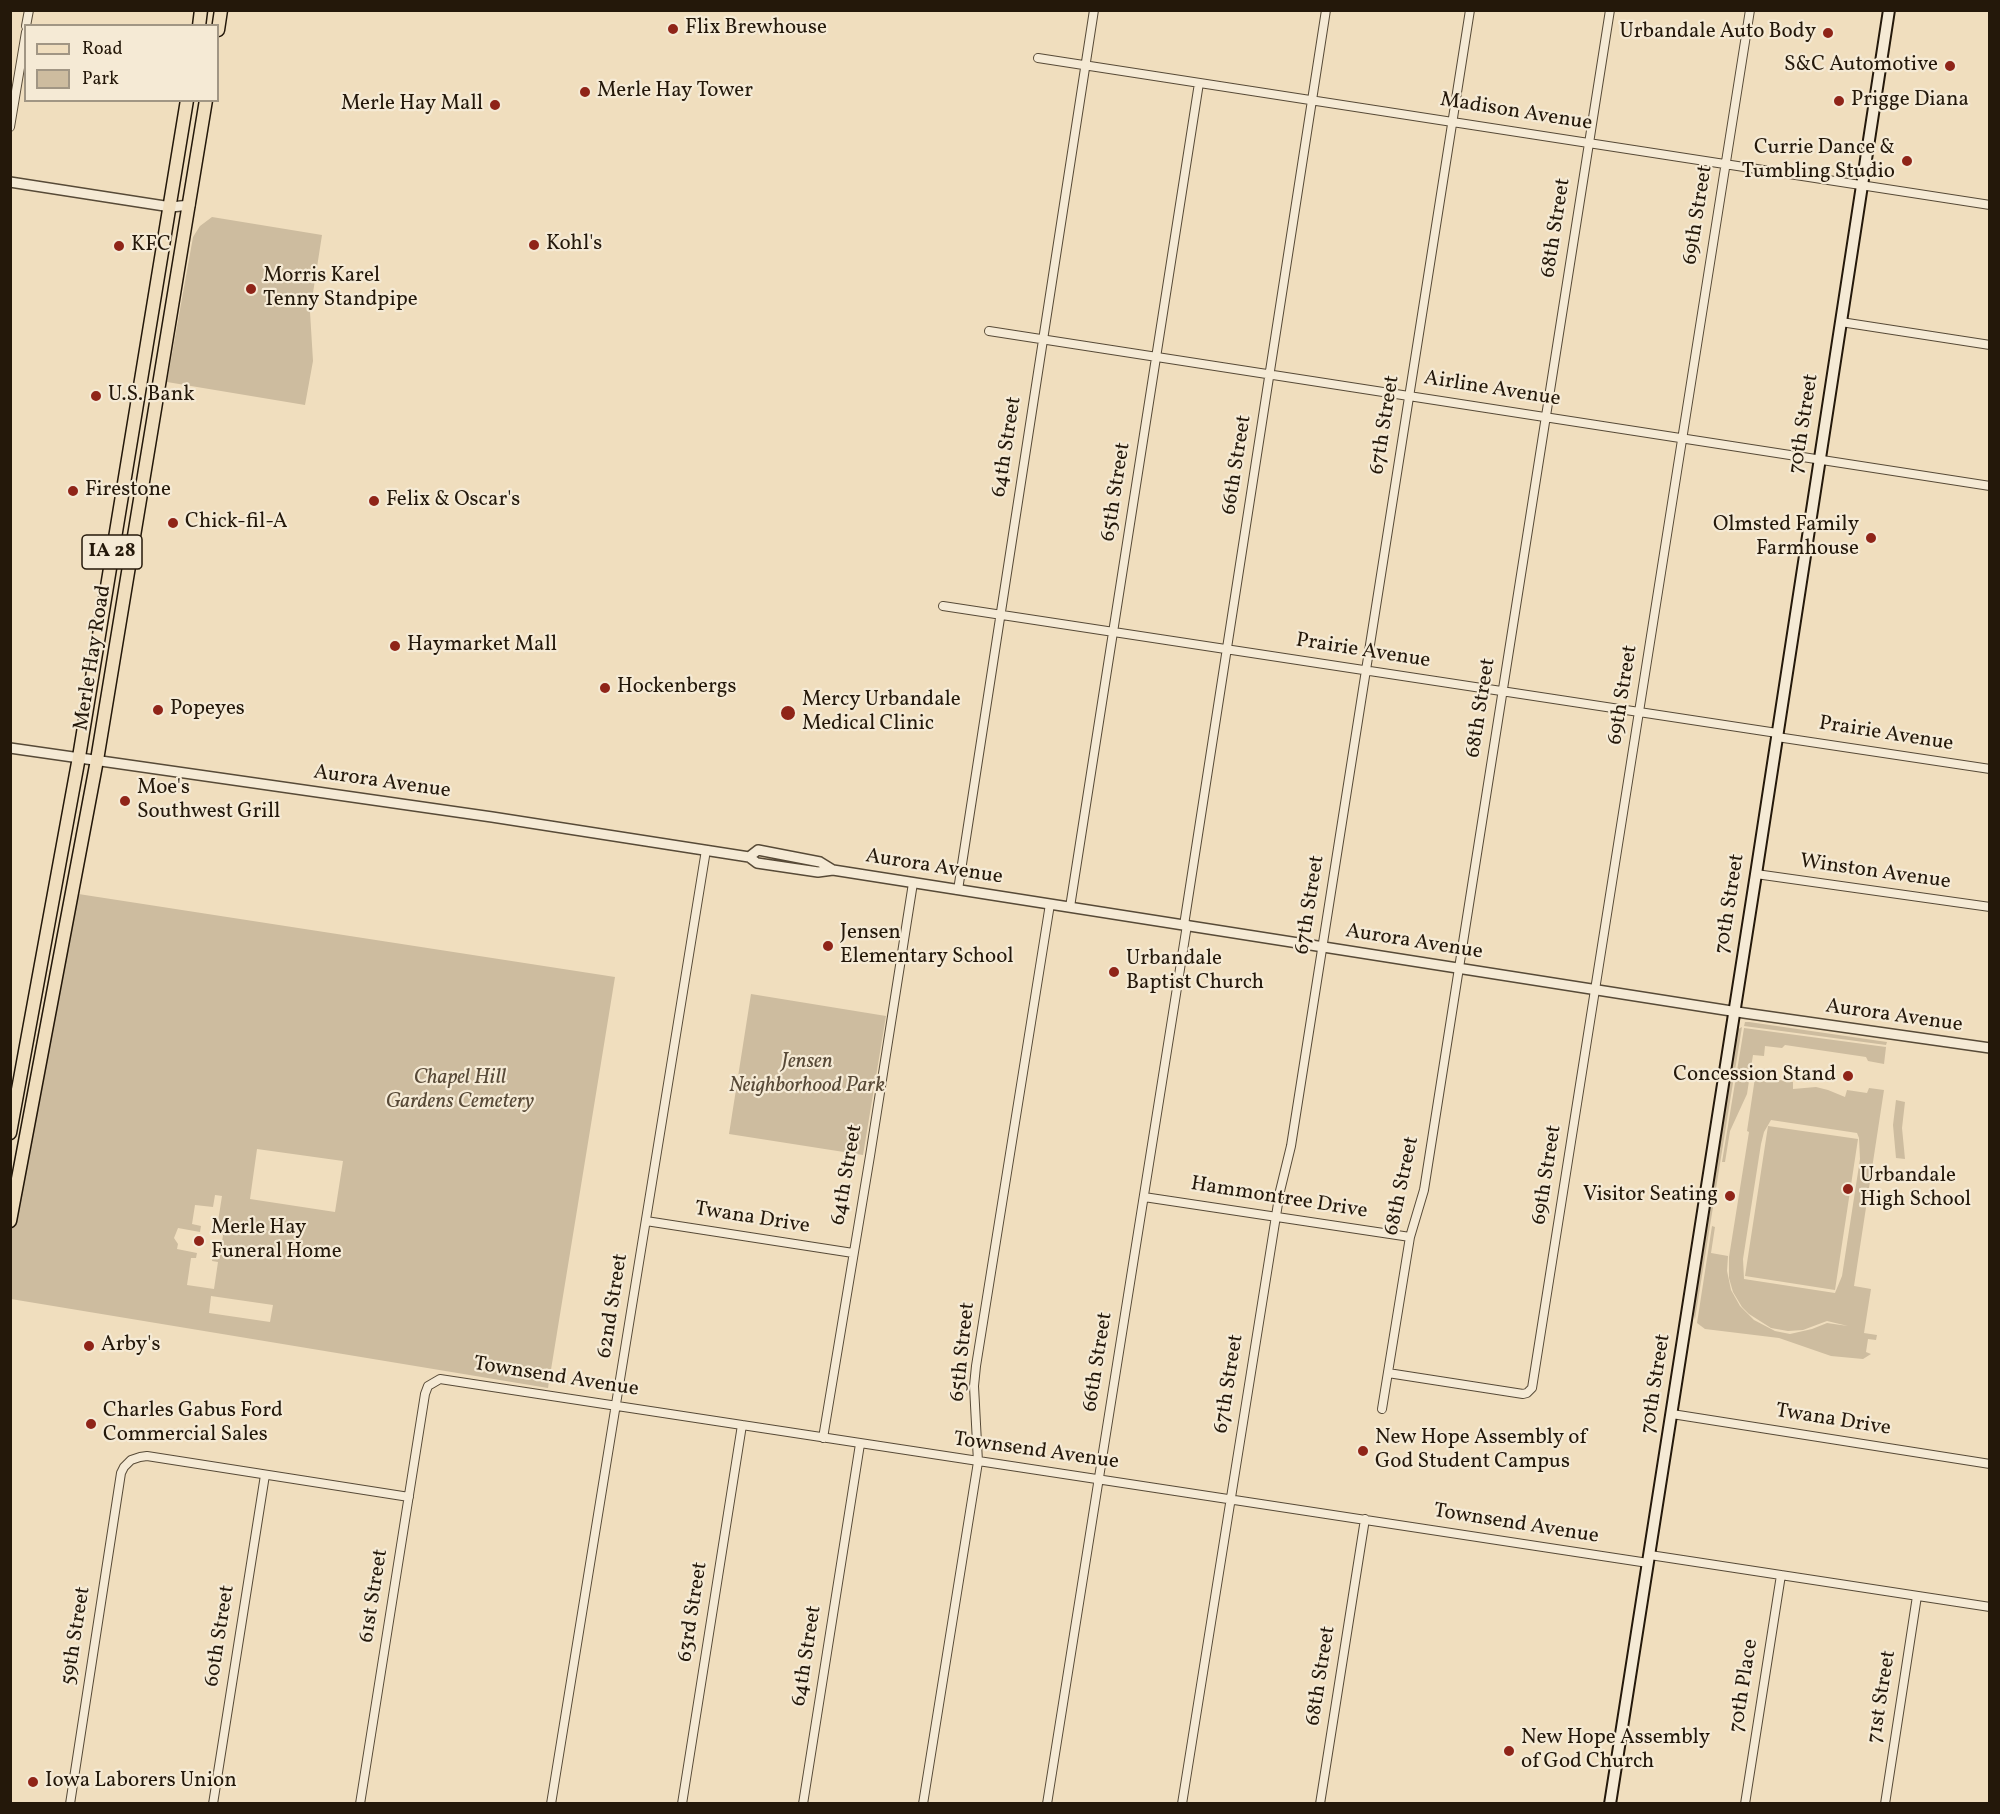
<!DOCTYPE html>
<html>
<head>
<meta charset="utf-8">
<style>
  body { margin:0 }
  #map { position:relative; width:2000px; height:1814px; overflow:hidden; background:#f0debe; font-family:Vollkorn,serif }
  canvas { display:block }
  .frame { position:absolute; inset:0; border:12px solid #24180a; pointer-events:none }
  .legend { position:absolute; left:24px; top:24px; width:195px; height:78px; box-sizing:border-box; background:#f5ead5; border:2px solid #a19684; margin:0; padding:8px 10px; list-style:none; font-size:18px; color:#24180a }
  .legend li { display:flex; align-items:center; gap:12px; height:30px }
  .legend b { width:30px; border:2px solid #a19684 }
</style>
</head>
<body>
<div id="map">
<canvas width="2000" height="1814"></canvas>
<div class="frame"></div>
<ul class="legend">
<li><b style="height:8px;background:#f0debe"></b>Road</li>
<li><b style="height:16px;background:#cdbc9f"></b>Park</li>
</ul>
</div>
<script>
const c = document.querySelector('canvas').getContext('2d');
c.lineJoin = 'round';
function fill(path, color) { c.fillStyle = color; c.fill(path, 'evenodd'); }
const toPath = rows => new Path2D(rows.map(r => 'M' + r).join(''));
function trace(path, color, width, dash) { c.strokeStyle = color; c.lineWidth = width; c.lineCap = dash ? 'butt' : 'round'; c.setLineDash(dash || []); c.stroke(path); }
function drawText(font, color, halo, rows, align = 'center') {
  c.font = font + ' Vollkorn,serif'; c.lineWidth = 4.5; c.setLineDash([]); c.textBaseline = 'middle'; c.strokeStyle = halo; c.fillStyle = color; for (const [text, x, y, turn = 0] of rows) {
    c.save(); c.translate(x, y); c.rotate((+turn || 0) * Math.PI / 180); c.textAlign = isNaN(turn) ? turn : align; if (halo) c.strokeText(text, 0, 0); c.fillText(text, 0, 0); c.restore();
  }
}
const green = toPath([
  [212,217,322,235,310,312,313,361,305,405,167,382,193,237,200,226],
  [72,893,615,977,548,1388,11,1299,11,1221],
  [257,1149,343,1161,335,1212,250,1199],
  [215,1195,222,1196,216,1234,223,1235,220,1256,213,1255,212,1261,218,1262,214,1289,187,1285,191,1258,196,1258,197,1253,177,1249,178,1244,174,1238,178,1228,200,1232,201,1226,192,1224,195,1205,213,1207],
  [211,1296,273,1305,270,1322,209,1313],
  [751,994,886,1016,863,1155,729,1134],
  [1745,1022,1749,1022,1887,1042,1886,1045,1744,1026],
  [1742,1027,1695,1319,1695,1320,1693,1311,1738,1029],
  [1744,1028,1886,1047,1884,1064,1868,1061,1866,1057,1785,1045,1782,1048,1765,1046,1764,1056,1753,1055,1747,1094,1730,1131,1725,1162,1722,1162],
  [1756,1071,1765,1072,1764,1079,1765,1080,1773,1079,1793,1082,1793,1089,1816,1087,1828,1090,1845,1097,1847,1090,1867,1093,1869,1088,1884,1090,1854,1286,1871,1289,1864,1333,1877,1335,1876,1340,1868,1339,1866,1352,1871,1354,1863,1359,1831,1356,1779,1338,1705,1329,1697,1323,1712,1226,1715,1227,1711,1253,1728,1256,1727,1271,1731,1290,1740,1306,1754,1320,1775,1331,1790,1334,1812,1329,1827,1323,1848,1326,1827,1321,1803,1330,1788,1331,1771,1328,1749,1314,1742,1307,1733,1292,1729,1278,1729,1257,1749,1132,1747,1131],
  [1771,1120,1857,1133,1859,1138,1860,1159,1842,1276,1835,1293,1744,1279,1743,1259,1761,1144,1764,1132],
  [1896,1100,1905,1102,1902,1128,1905,1159,1896,1158,1893,1125],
  [1768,1126,1858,1139,1835,1290,1745,1276]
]);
const minor = toPath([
  [26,26,29,10],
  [1038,58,1990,205],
  [10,127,26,32],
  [1841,322,1990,345],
  [989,331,1990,486],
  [943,606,1777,733],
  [1777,737,1990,769],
  [1756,874,1990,907],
  [958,890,1094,10],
  [1070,907,1199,83],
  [1184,925,1326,10],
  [1144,1197,1410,1237],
  [646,1221,853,1253],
  [1388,1373,1523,1394,1527,1393,1532,1388,1750,10],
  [1382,1409,1410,1237,1424,1190,1610,10],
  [1672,1414,1990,1464],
  [823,1438,870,1156,913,883],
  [1650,1555,1990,1607],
  [70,1804,121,1473,124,1467,131,1460,140,1457,147,1456,409,1497],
  [213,1804,265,1475],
  [360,1804,425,1394,428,1386,440,1379,1648,1563],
  [551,1804,706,850],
  [682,1804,742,1425],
  [803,1804,860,1444],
  [923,1804,978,1462,974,1386,976,1366,1050,904],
  [1047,1804,1187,925],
  [1182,1804,1280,1191,1291,1146,1470,10],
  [1320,1804,1365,1519],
  [1745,1804,1781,1575],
  [1885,1804,1917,1596]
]);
const tertiary = toPath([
  [10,182,171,207,190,205],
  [10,748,492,817,749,857,757,863,818,872,833,870,1744,1013,1990,1048],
  [749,857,758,850,820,862,833,870]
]);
const secondary = toPath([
  [1610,1804,1756,874,1889,10]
]);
const primary = toPath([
  [199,26,201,10],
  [218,30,221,10],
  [10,1133,79,757,187,100],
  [10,1221,97,760,206,100]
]);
const markers = [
  [673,29,6,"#8f2418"],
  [1828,33,6,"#8f2418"],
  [1950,66,6,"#8f2418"],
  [585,92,6,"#8f2418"],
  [1839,101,6,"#8f2418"],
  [495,105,6,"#8f2418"],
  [1907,161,6,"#8f2418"],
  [534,245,6,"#8f2418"],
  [119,246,6,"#8f2418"],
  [251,289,6,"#8f2418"],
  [96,396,6,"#8f2418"],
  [73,491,6,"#8f2418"],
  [374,501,6,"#8f2418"],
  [173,523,6,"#8f2418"],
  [1871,538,6,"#8f2418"],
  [395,646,6,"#8f2418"],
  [605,688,6,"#8f2418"],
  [158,710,6,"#8f2418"],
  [788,713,8,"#8f2418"],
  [125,801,6,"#8f2418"],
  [828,946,6,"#8f2418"],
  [1114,972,6,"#8f2418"],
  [1848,1076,6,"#8f2418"],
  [1848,1189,6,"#8f2418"],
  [1730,1196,6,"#8f2418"],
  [199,1241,6,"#8f2418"],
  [89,1346,6,"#8f2418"],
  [91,1424,6,"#8f2418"],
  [1363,1451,6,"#8f2418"],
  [1509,1751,6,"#8f2418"],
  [33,1782,6,"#8f2418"]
];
const shields = [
  [112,552,60]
];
const shieldNames = [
  ["IA 28",112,552]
];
const poiNames = [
  ["Flix Brewhouse",685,29],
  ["Urbandale Auto Body",1816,33,"right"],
  ["S&C Automotive",1938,66,"right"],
  ["Merle Hay Tower",597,92],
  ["Prigge Diana",1851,101],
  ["Merle Hay Mall",483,105,"right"],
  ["Currie Dance &",1895,149,"right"],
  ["Tumbling Studio",1895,173,"right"],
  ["Kohl's",546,245],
  ["KFC",131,246],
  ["Morris Karel",263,277],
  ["Tenny Standpipe",263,301],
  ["U.S. Bank",108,396],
  ["Firestone",85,491],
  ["Felix & Oscar's",386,501],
  ["Chick-fil-A",185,523],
  ["Olmsted Family",1859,526,"right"],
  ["Farmhouse",1859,550,"right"],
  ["Haymarket Mall",407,646],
  ["Hockenbergs",617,688],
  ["Mercy Urbandale",802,701],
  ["Medical Clinic",802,725],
  ["Popeyes",170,710],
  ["Moe's",137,789],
  ["Southwest Grill",137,813],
  ["Jensen",840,934],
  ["Elementary School",840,958],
  ["Urbandale",1126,960],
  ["Baptist Church",1126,984],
  ["Concession Stand",1836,1076,"right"],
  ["Urbandale",1860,1177],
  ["High School",1860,1201],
  ["Visitor Seating",1718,1196,"right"],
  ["Merle Hay",211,1229],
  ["Funeral Home",211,1253],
  ["Arby's",101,1346],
  ["Charles Gabus Ford",103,1412],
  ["Commercial Sales",103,1436],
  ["New Hope Assembly of",1375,1439],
  ["God Student Campus",1375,1463],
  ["New Hope Assembly",1521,1739],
  ["of God Church",1521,1763],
  ["Iowa Laborers Union",45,1782]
];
const streetNames = [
  ["Madison Avenue",1516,113,9],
  ["69th Street",1699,215,-81],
  ["68th Street",1557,228,-81],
  ["Airline Avenue",1492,390,9],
  ["70th Street",1805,424,-81],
  ["67th Street",1386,425,-81],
  ["64th Street",1008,447,-81],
  ["66th Street",1238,465,-81],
  ["65th Street",1117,492,-81],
  ["Prairie Avenue",1363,652,9],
  ["Merle Hay Road",94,658,-81],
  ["69th Street",1624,695,-81],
  ["68th Street",1482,708,-81],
  ["Prairie Avenue",1886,735,9],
  ["Aurora Avenue",382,783,8],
  ["Aurora Avenue",934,868,9],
  ["Winston Avenue",1875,873,8],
  ["70th Street",1731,904,-81],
  ["67th Street",1311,905,-81],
  ["Aurora Avenue",1414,943,9],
  ["Aurora Avenue",1894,1017,8],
  ["64th Street",848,1175,-80],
  ["69th Street",1548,1175,-81],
  ["68th Street",1403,1186,-78],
  ["Hammontree Drive",1279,1199,9],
  ["Twana Drive",752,1219,9],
  ["62nd Street",614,1306,-81],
  ["65th Street",964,1352,-84],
  ["66th Street",1099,1362,-81],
  ["Townsend Avenue",556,1378,9],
  ["67th Street",1230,1384,-81],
  ["70th Street",1657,1384,-81],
  ["Twana Drive",1833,1421,9],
  ["Townsend Avenue",1036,1452,8],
  ["Townsend Avenue",1516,1525,9],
  ["61st Street",375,1596,-81],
  ["63rd Street",694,1612,-81],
  ["59th Street",77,1636,-81],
  ["60th Street",221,1636,-81],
  ["64th Street",808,1656,-81],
  ["68th Street",1322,1676,-81],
  ["70th Place",1745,1686,-81],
  ["71st Street",1883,1697,-81]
];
const parkNames = [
  ["Jensen",807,1063],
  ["Neighborhood Park",807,1087],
  ["Chapel Hill",460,1079],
  ["Gardens Cemetery",460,1103]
];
fill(green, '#cdbc9f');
trace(minor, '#574a37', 10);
trace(tertiary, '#574a37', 12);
trace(secondary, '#24180a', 14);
trace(primary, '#24180a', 15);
trace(minor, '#f5ead5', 8);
trace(tertiary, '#f5ead5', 9);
trace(secondary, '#f5ead5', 10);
trace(primary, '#f0debe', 12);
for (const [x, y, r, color] of markers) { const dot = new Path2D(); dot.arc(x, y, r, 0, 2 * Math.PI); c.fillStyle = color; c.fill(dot); trace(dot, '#f5ead5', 2); }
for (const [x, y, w] of shields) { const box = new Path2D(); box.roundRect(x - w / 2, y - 17, w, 34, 4.5); c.fillStyle = '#f5ead5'; c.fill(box); trace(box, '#24180a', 1.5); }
drawText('bold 20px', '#24180a', null, shieldNames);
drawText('21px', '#24180a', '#f5ead5', poiNames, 'left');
drawText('21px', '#24180a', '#f5ead5', streetNames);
drawText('italic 21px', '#574937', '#f5ead5', parkNames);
</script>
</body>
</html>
